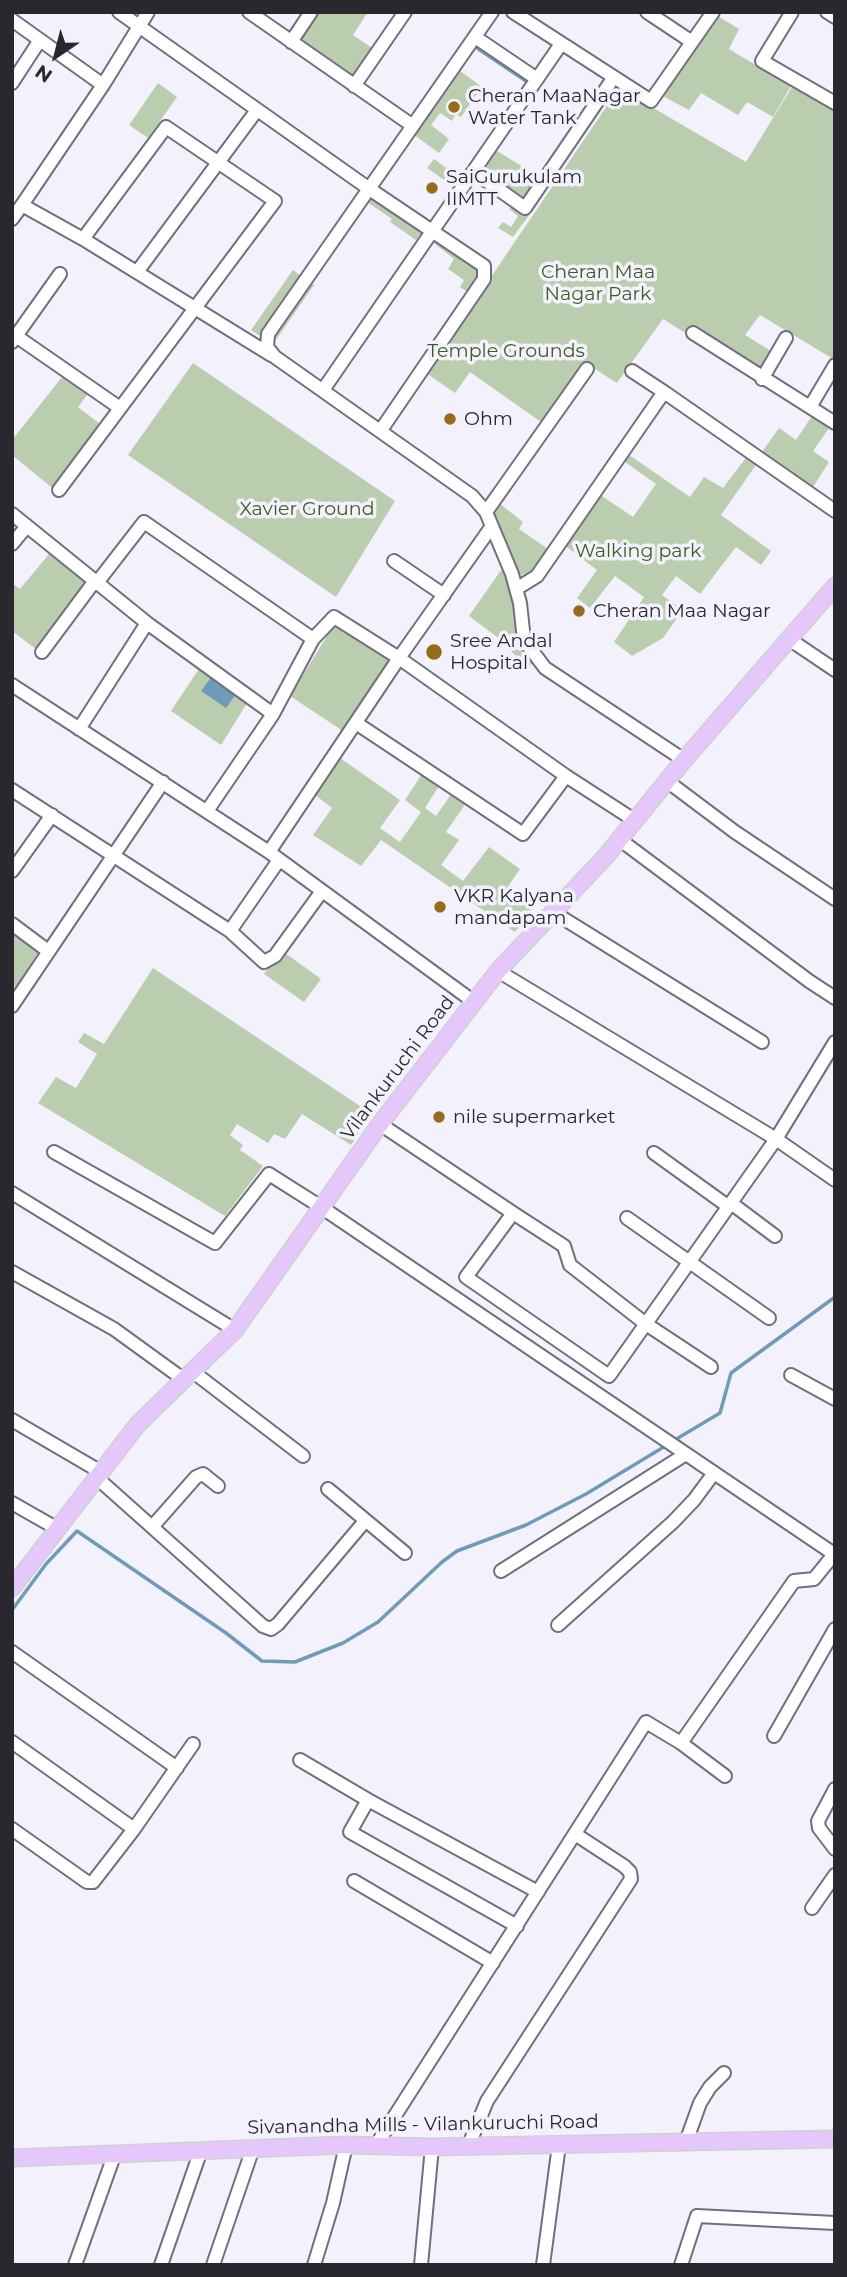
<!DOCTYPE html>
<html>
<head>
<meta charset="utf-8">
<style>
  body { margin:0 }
  #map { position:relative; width:847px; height:2277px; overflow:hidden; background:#f3f1fc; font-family:Montserrat,sans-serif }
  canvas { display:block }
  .frame { position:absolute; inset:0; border:14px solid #29282e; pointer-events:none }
  .north { position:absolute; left:21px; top:21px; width:70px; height:70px; -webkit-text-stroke:5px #f3f1fc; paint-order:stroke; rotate:215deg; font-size:19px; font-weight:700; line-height:28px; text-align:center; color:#29282e }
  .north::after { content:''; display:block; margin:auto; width:24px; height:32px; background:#29282e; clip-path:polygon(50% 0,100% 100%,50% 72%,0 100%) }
</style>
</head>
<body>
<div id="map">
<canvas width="847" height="2277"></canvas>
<div class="frame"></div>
<div class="north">N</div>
</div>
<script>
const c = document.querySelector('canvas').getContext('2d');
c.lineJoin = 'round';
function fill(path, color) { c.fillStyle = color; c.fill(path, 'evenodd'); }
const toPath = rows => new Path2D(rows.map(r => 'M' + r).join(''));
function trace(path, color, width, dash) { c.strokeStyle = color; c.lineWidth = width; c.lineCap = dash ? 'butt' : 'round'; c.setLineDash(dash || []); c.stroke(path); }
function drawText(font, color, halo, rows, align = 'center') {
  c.font = font + ' Montserrat,sans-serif'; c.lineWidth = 7; c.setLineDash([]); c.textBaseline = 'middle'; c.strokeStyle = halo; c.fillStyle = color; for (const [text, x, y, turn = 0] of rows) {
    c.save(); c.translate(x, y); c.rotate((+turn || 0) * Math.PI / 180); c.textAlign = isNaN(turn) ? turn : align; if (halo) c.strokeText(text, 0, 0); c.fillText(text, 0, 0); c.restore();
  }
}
const green = toPath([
  [319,12,368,12,353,35,375,50,354,81,298,42],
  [716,15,739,29,729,49,791,86,773,117,747,102,738,115,701,93,689,110,661,95],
  [459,70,482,87,461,117,456,114,452,121,440,113,431,125,449,139,439,153,413,134],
  [158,83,177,97,148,138,129,125],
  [792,87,835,111,835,360,760,315,745,335,774,353,763,372,692,327,687,334,663,319,617,383,584,362,541,422,470,372,455,393,426,373,619,88,746,162],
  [492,148,543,179,526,204,477,170],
  [434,159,465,182,453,199,447,195,453,186,427,168],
  [372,193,425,228,416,240,390,222,392,219,367,202],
  [514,203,530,214,513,237,498,228,503,222,511,227,518,216,509,209],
  [438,237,482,267,481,279,470,294,460,287,464,280,448,269,454,259,435,244],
  [293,270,314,285,273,344,251,330],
  [193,363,395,501,336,597,128,455],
  [66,372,90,391,78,407,104,427,56,491,12,455,12,440],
  [812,416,829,428,813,451,829,462,813,487,762,452,779,428,796,440],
  [625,452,690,497,704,477,723,488,748,455,758,462,721,515,771,551,761,565,736,547,700,594,676,576,662,595,683,610,663,638,632,656,614,642,644,597,615,576,590,608,577,598,597,570,563,544,599,494,633,517,656,484,621,459],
  [499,503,523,522,519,529,548,549,531,572,521,575,493,513],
  [49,554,95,590,44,655,12,631,12,583,20,589],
  [504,566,534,661,528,668,497,637,469,616],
  [335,623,392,659,343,731,290,696],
  [201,666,249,700,221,745,171,711],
  [340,758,400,800,380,828,400,842,421,812,405,800,422,774,439,786,425,808,436,816,452,793,466,803,446,832,459,840,441,865,463,881,489,847,520,869,507,888,534,906,515,932,381,840,361,866,313,835,332,808,315,795],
  [12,930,40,949,16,987,12,985],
  [281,950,321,979,304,1002,264,974],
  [153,968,372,1114,351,1145,302,1114,285,1139,274,1134,268,1143,237,1124,230,1135,243,1145,240,1150,263,1166,225,1216,38,1103,56,1077,76,1088,97,1054,78,1042,84,1033,104,1044]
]);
const water = toPath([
  [212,676,236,694,226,708,201,691]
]);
const stream = toPath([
  [477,48,529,83,527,84],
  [673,1441,720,1413,731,1373,835,1297],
  [12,1610,46,1564,77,1531,226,1633,262,1661,295,1662,343,1643,378,1622,442,1562,457,1551,526,1525,586,1494,667,1445]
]);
const minor = toPath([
  [119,12,368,188,484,266,484,279,381,430],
  [249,12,413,126],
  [492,12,268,334,267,347,275,357,472,496,486,512,512,574,520,603,524,640,545,668,684,760],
  [513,12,651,101,713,12],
  [647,12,692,42],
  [792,12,762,61,835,103],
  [827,12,835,17],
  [12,20,103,85],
  [475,37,537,79],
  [291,42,311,12],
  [12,83,40,40],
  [354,86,405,12],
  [474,172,525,208,614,77],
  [22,205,103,85,148,12],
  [12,219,22,205,83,239,271,355],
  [137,272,257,110],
  [693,333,835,423],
  [16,336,60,274],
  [12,342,16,336,120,408],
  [632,371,664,392],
  [762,379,786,338],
  [323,390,561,44],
  [810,407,835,365],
  [59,490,275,201,166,127,83,239],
  [486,512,587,369],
  [12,514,147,623,273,714],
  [12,544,27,526],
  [394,561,444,595],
  [96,584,144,522,313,639],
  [516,589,537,576,664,392,835,511],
  [789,639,835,670],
  [42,652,94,582],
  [12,685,269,852,474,1002],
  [356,723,523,834,566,776],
  [79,729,147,623],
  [667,781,735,832,835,899],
  [12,790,230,931,279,860],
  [207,811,273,714,313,639,334,617,399,658,566,776,634,820],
  [619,839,809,981,835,998],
  [269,852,399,658,492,526],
  [12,871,52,815],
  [553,912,762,1042],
  [12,924,48,951],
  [230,931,264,962,275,956,322,891],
  [498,971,776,1139,835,1180],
  [12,1006,163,782],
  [380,1124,513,1213,466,1277,609,1376,776,1139,835,1042],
  [54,1152,215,1243,269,1174,321,1207,834,1554],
  [654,1153,729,1207],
  [12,1193,235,1330],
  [731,1203,775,1236],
  [513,1213,564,1246,570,1265,646,1324,711,1367],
  [627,1218,769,1318],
  [12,1272,114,1329,183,1379],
  [192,1371,303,1456],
  [791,1375,835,1399],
  [12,1420,101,1472],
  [96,1477,263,1626,271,1629,278,1624,365,1521],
  [328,1489,405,1553],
  [12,1503,56,1528],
  [152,1527,196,1477,203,1474,218,1486],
  [501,1571,686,1454],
  [558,1625,673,1522,694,1500,714,1473],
  [12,1652,177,1768],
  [774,1736,835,1629],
  [12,1742,134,1829],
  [681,1743,725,1776],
  [300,1760,368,1800,538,1892],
  [835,1789,818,1821,819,1828,835,1849],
  [368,1800,350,1832,517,1926],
  [12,1829,87,1882,93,1882,134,1829,193,1744],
  [354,1881,493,1963],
  [812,1908,835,1875],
  [686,2142,700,2103,710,2087,724,2073],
  [375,2147,646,1722,681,1743,794,1581,814,1579,835,1553],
  [468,2147,487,2101,631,1879,630,1872,624,1866,575,1834],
  [75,2265,115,2153],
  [161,2265,201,2150],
  [213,2265,253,2148],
  [314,2265,333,2203,346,2145],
  [421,2265,432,2147],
  [543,2265,559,2145],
  [681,2265,697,2216,835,2223]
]);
const major = toPath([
  [12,1588,138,1424,235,1330,380,1124,498,971,606,856,684,760,835,586],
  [12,2158,346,2145,432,2147,835,2139]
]);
const markers = [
  [454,107,7,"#986b1a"],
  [432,188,7,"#986b1a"],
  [450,419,7,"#986b1a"],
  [579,611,7,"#986b1a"],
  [434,652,9,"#986b1a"],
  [440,907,7,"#986b1a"],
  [439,1117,7,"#986b1a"]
];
const poiNames = [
  ["Cheran MaaNagar",468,96],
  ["Water Tank",468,118],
  ["SaiGurukulam",446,177],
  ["IIMTT",446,199],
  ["Ohm",464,419],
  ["Cheran Maa Nagar",593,611],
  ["Sree Andal",450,641],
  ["Hospital",450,663],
  ["VKR Kalyana",454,896],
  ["mandapam",454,918],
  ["nile supermarket",453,1117]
];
const parkNames = [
  ["Cheran Maa",598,272],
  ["Nagar Park",598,294],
  ["Temple Grounds",506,351],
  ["Xavier Ground",307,509],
  ["Walking park",638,551]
];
const streetNames = [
  ["Vilankuruchi Road",398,1068,-53],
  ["Sivanandha Mills - Vilankuruchi Road",423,2125,-1]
];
fill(green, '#bbcdaf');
fill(water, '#6e9cb7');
trace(stream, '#6e9cb7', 3.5);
trace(minor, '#716f7e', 16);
trace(major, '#d0d0d1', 19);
trace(minor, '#fff', 12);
trace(major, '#e5c7fc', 16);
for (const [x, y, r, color] of markers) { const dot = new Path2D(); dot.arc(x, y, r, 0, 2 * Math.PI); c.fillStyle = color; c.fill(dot); trace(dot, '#f3f1fc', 2.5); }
drawText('19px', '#29282e', '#f3f1fc', poiNames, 'left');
drawText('19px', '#3e5d23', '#f3f1fc', parkNames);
drawText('19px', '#29282e', '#f3f1fc', streetNames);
</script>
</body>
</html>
